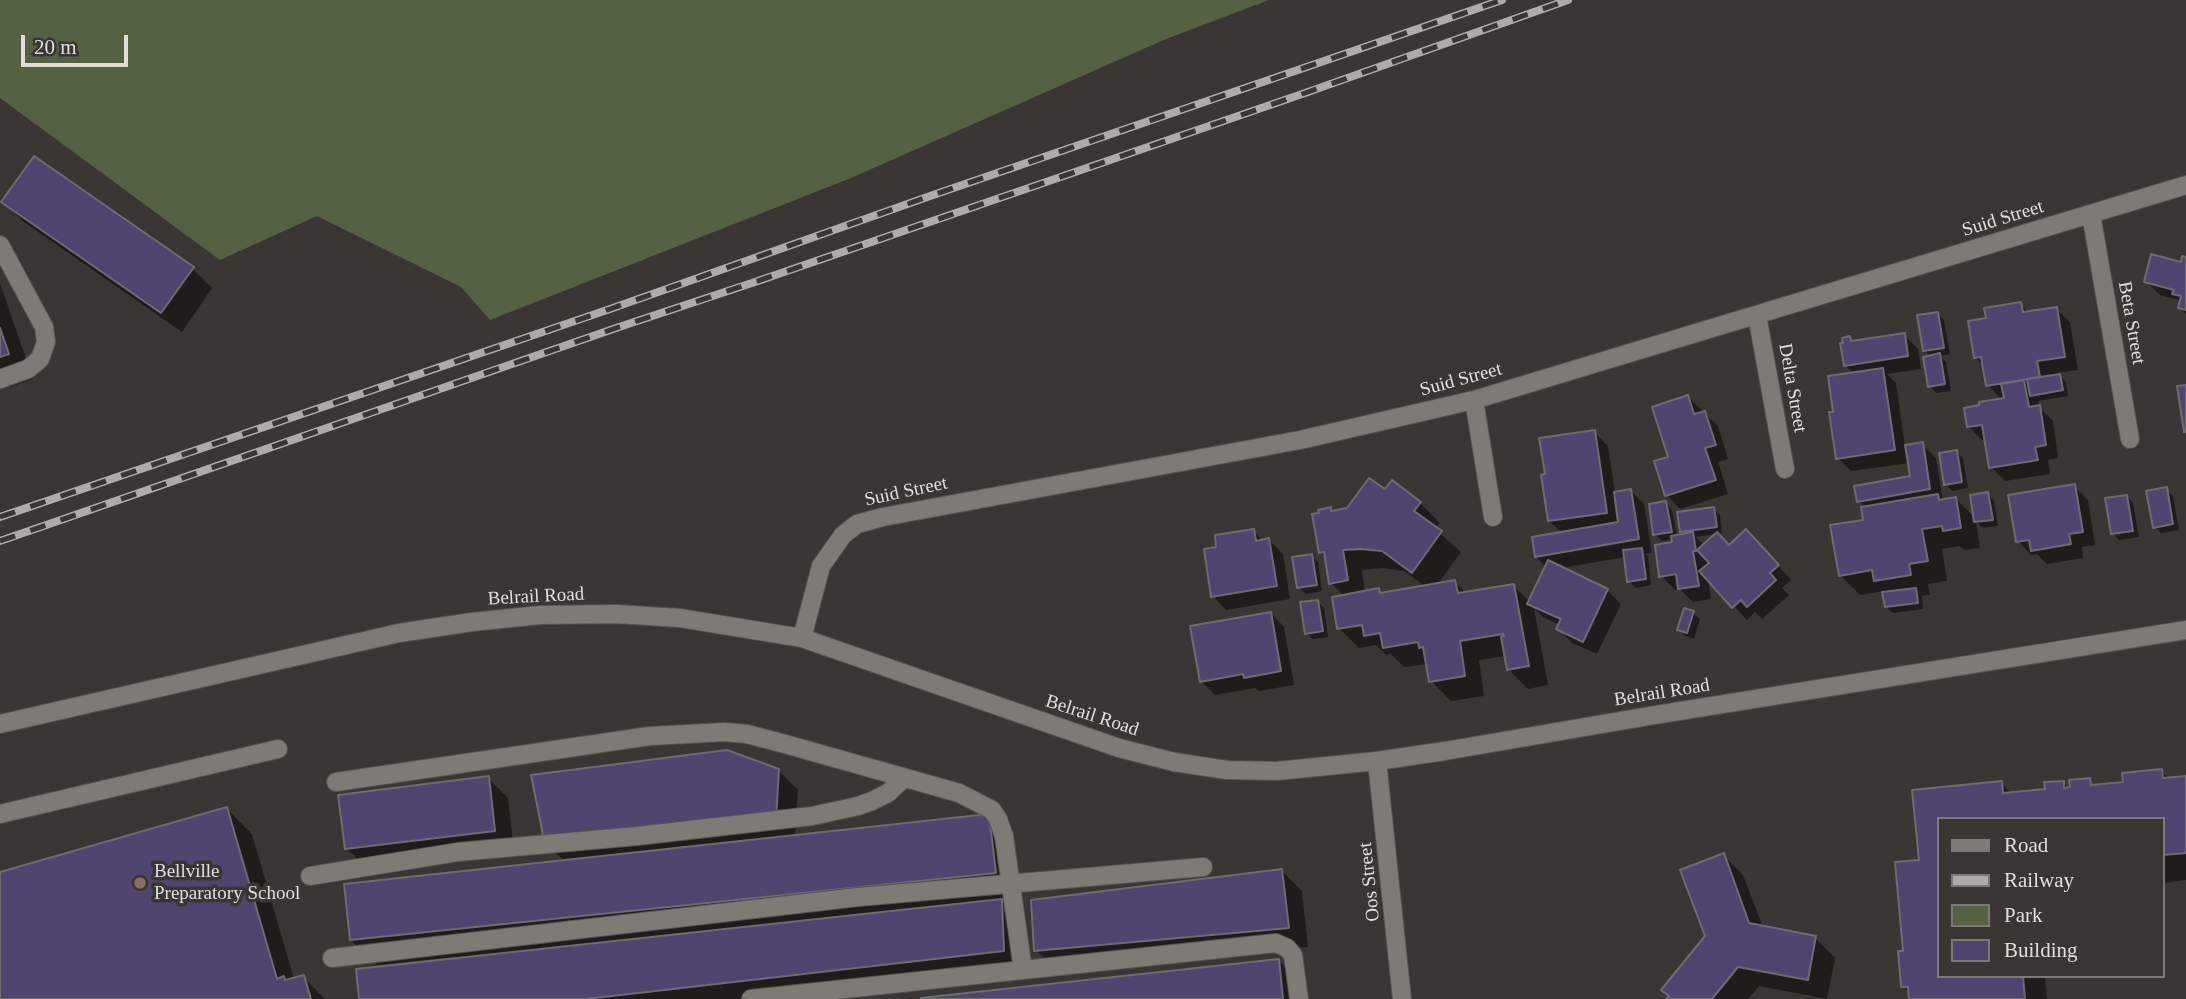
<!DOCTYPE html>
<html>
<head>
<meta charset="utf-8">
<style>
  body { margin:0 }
  #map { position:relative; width:2186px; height:999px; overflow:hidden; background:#3b3634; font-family:Georgia,serif }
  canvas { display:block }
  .legend { position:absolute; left:1937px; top:817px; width:228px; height:161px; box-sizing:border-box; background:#3b3634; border:2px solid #7d7977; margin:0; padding:9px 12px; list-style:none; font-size:21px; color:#e0dddb }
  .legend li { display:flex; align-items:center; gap:14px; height:35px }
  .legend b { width:35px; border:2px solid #7d7977 }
  .scale { position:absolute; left:21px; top:35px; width:107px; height:32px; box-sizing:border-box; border:4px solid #e0dddb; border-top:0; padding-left:9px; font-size:21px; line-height:24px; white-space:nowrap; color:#e0dddb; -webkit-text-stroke:5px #3b3634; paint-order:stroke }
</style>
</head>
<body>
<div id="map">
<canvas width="2186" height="999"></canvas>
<ul class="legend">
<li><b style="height:9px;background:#807a77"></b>Road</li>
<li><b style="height:9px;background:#aeaaa8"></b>Railway</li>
<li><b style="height:19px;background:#546143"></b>Park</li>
<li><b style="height:19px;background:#524470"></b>Building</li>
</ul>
<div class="scale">20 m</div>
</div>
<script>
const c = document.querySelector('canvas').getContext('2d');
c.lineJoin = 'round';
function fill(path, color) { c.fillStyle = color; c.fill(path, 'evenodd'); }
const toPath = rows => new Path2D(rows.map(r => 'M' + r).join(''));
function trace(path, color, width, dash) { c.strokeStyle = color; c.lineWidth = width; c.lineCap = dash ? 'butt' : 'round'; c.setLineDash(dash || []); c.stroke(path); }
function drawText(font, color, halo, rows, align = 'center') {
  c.font = font + ' Georgia,serif'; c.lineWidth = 7; c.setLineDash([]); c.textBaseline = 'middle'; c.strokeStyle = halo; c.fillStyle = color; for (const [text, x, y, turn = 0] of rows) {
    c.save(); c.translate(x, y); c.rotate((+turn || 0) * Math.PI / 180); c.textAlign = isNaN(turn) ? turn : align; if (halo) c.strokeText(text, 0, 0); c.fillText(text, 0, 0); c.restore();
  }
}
const green = toPath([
  [0,0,1269,0,1166,39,851,178,490,320,461,287,317,216,220,260,0,98]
]);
const shadow = toPath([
  [4,202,192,268,212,288,182,332,24,222],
  [2186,259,2186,314,2180,308,2182,301,2160,295,2146,281,2182,264],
  [0,283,33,379,10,387,0,377],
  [2020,304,2029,313,2056,309,2070,322,2078,370,2057,373,2066,382,2068,396,2038,401,2039,407,2053,421,2058,458,2048,460,2050,474,2005,481,1991,467,1987,439,1982,440,1968,426,2002,400,1988,385,1985,367,1975,357,1988,320],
  [1937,313,1944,320,1950,354,1940,356,1946,362,1951,391,1936,393,1930,386,1931,357,1925,350],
  [1904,335,1918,349,1921,369,1887,374,1896,383,1905,447,1922,444,1936,458,1943,501,1956,499,1976,519,1988,494,1994,501,1998,526,1983,528,1976,522,1980,548,1964,550,1960,546,1942,549,1947,581,1928,584,1930,595,1922,596,1923,609,1893,613,1886,607,1884,591,1860,595,1840,575,1865,521,1865,508,1859,501,1912,478,1910,463,1851,471,1838,458,1835,413,1854,374,1845,365,1850,338,1855,343],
  [1688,397,1718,426,1728,459,1718,462,1728,494,1680,509,1667,495,1670,458],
  [1594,432,1608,446,1615,493,1631,491,1644,504,1652,553,1645,554,1648,556,1651,585,1636,588,1629,581,1626,557,1561,568,1607,590,1621,604,1597,654,1572,643,1559,629,1560,625,1543,617,1534,608,1548,685,1528,689,1508,669,1506,656,1479,660,1484,696,1451,701,1431,681,1428,664,1404,667,1391,654,1386,655,1376,645,1359,648,1339,628,1344,596,1331,583,1326,558,1321,553,1331,509,1334,512,1348,509,1385,492,1420,503,1440,523,1435,529,1461,552,1437,585,1455,582,1467,594,1514,586,1530,602,1546,567,1536,557,1562,533,1549,521],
  [1382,568,1404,571,1426,587,1383,594,1379,590,1365,593,1362,570],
  [1957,452,1963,458,1968,488,1952,491,1946,484],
  [2074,486,2088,500,2095,545,2082,547,2083,558,2047,564,2037,554,2031,555,2018,541],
  [2166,489,2173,496,2179,530,2161,533,2155,527],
  [2127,496,2133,503,2139,537,2119,540,2113,533],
  [1666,503,1672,510,1677,537,1685,535,1681,532,1713,509,1720,515,1722,533,1696,537,1705,546,1760,545,1791,580,1782,588,1789,595,1762,619,1755,612,1747,620,1708,578,1711,599,1693,602,1680,589,1675,590,1661,576,1674,544,1673,539,1662,541,1655,534],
  [1253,531,1263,541,1269,540,1283,554,1290,599,1226,610,1213,596,1218,548],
  [1311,556,1318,562,1322,591,1306,594,1299,588],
  [1317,601,1324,608,1328,637,1313,639,1306,633],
  [1271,613,1284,627,1294,685,1259,691,1255,688,1215,695,1201,681],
  [1693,613,1700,619,1694,639,1685,636,1679,629],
  [778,770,798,790,795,837,989,816,1014,841,1020,898,1000,900,1027,926,1028,976,826,999,361,999,457,960,456,957,377,965,351,940,565,862,547,844],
  [2161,771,2170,779,2186,778,2186,880,2163,883,2163,819,1939,819,1939,976,2045,976,2047,999,1911,999,1910,994,1903,986,1905,952,1921,862,1914,791,2001,783,2012,794,2047,791,2063,782,2072,791,2089,780,2095,787,2125,784],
  [488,778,508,798,514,851,367,868,346,848],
  [227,809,252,834,294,979,303,977,325,999,0,999,0,874],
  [1723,855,1743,875,1763,927,1815,938,1835,958,1827,999,1759,986,1748,999,1668,999,1707,936],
  [1282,871,1302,891,1308,947,1056,970,1036,950],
  [1278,960,1304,986,1305,999,927,999]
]);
const building = toPath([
  [34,156,194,267,161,313,1,202,34,156],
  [2151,254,2181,262,2182,256,2186,257,2186,310,2178,308,2181,296,2172,294,2174,290,2144,282,2151,254],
  [2021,302,2023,312,2057,307,2065,357,2037,361,2040,377,1986,386,1981,357,1974,358,1968,321,1986,318,1984,308,2021,302],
  [1938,312,1944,348,1923,351,1917,315,1938,312],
  [0,328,9,354,0,357,0,328],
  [1905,333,1908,356,1844,366,1840,343,1843,343,1842,338,1850,336,1851,341,1905,333],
  [1940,353,1945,384,1928,387,1923,357,1940,353],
  [1883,368,1895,450,1836,459,1829,412,1833,412,1828,376,1883,368],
  [2060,374,2063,390,2030,396,2027,379,2060,374],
  [2024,380,2029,407,2040,405,2046,445,2035,447,2038,460,1989,468,1982,425,1967,427,1964,408,1979,405,1979,402,2004,398,2001,384,2024,380],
  [2186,385,2186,432,2184,432,2177,386,2186,385],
  [1688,395,1694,414,1705,411,1716,445,1705,448,1716,480,1665,496,1654,461,1668,457,1652,407,1688,395],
  [1595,430,1607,513,1548,521,1541,475,1545,474,1539,438,1595,430],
  [1923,442,1930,489,1857,502,1854,486,1910,476,1905,445,1923,442],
  [1957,450,1962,482,1944,485,1939,453,1957,450],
  [1369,478,1385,489,1392,480,1421,502,1414,511,1442,531,1412,573,1382,551,1361,549,1343,550,1348,580,1329,584,1324,552,1319,553,1312,514,1319,513,1318,510,1331,507,1331,511,1347,508,1369,478],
  [2075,484,2083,532,2069,534,2071,544,2031,551,2029,540,2016,542,2008,495,2075,484],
  [2167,487,2173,524,2153,528,2146,491,2167,487],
  [1631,489,1639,539,1535,557,1532,537,1618,522,1614,492,1631,489],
  [1988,492,1993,520,1974,522,1970,495,1988,492],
  [1938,494,1939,500,1956,497,1961,528,1943,531,1942,526,1922,529,1928,561,1909,564,1911,575,1874,581,1872,570,1839,576,1830,525,1863,520,1861,507,1938,494],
  [2127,495,2133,531,2111,534,2105,498,2127,495],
  [1666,501,1672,532,1653,535,1649,504,1666,501],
  [1714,507,1717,527,1680,532,1677,512,1714,507],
  [1254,529,1256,541,1269,538,1277,586,1211,597,1204,549,1216,547,1215,535,1254,529],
  [1746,529,1779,565,1770,573,1776,580,1747,607,1741,600,1732,608,1699,571,1709,563,1697,550,1717,532,1729,545,1746,529],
  [1693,532,1696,551,1693,551,1699,586,1678,589,1676,574,1659,577,1655,545,1672,542,1671,536,1693,532],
  [1642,548,1646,579,1627,582,1623,550,1642,548],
  [1312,554,1317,585,1297,588,1292,557,1312,554],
  [1548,560,1608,589,1583,642,1556,629,1561,619,1527,604,1548,560],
  [1455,580,1458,593,1514,584,1529,666,1507,670,1501,637,1504,636,1503,634,1460,641,1465,676,1429,682,1423,647,1419,648,1418,642,1383,648,1380,633,1364,636,1362,625,1337,629,1332,597,1379,588,1380,593,1455,580],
  [1916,588,1918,603,1885,607,1882,592,1916,588],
  [1318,600,1323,631,1305,634,1300,602,1318,600],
  [1684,608,1694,611,1687,633,1677,630,1684,608],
  [1271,612,1281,671,1244,678,1243,674,1200,682,1190,626,1271,612],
  [727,750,779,769,776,820,545,845,531,775,727,750],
  [2162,769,2163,778,2186,776,2186,853,2163,855,2163,819,1939,819,1939,976,2023,976,2025,999,1909,999,1908,987,1901,987,1898,951,1903,951,1895,862,1919,860,1912,790,2002,781,2003,793,2045,789,2044,782,2064,781,2064,788,2070,787,2069,780,2090,778,2091,785,2123,782,2122,773,2162,769],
  [489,776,495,831,345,849,338,795,489,776],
  [227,807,277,979,284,976,285,980,304,975,311,999,0,999,0,872,227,807],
  [989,814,996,873,350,940,344,884,989,814],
  [1724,853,1749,923,1816,936,1808,980,1738,967,1712,999,1666,999,1669,996,1661,990,1705,936,1680,870,1724,853],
  [1282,869,1289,928,1034,951,1031,900,1282,869],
  [1002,899,1004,951,586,999,359,999,356,969,1002,899],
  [1279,959,1283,999,921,999,921,998,1279,959]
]);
const minor = toPath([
  [2091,214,2130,439],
  [0,245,44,327,46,342,40,359,28,369,0,379],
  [1757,315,1785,469],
  [1474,400,1493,517],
  [802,638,821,566,843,535,857,524,883,517,1300,440,1474,400,2186,185],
  [0,724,399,633,472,622,540,615,616,614,680,618,802,638,1119,748,1174,762,1227,770,1277,771,1377,761,1445,751,1655,715,2186,630],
  [1377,761,1402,999],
  [336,782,650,736,725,732,747,734,785,744,959,793,992,810,998,819,1004,836,1023,970],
  [0,814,278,749],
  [310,876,458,852,637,836,812,816,858,806,872,801,888,793,904,778],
  [332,958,858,897,1203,867],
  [751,999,1276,943,1287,948,1293,955,1299,999]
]);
const rail = toPath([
  [0,517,610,309,933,195,1502,0],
  [0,541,619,327,755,282,1308,92,1568,0]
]);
const markers = [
  [140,883,7,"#8d6e63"]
];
const streetNames = [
  ["Suid Street",2003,219,-17],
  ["Beta Street",2131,323,80],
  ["Suid Street",1461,380,-15],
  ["Delta Street",1792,388,80],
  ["Suid Street",906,492,-12],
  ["Belrail Road",536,597,-3],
  ["Belrail Road",1662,693,-9],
  ["Belrail Road",1092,716,18],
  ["Oos Street",1370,882,-96]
];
const poiNames = [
  ["Bellville",154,872],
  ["Preparatory School",154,894]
];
fill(green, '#546143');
fill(shadow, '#0007');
fill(building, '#524470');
trace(building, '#6d6c71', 2);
trace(minor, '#575351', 20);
trace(minor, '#807a77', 18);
trace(rail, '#aeaaa8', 8);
trace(rail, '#3b3634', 5, [16]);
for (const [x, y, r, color] of markers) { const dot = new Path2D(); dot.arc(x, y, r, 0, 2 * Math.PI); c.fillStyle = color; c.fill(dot); trace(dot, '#3b3634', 2.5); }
drawText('19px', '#e0dddb', '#3b3634', streetNames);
drawText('19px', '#e0dddb', '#3b3634', poiNames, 'left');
</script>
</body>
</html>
